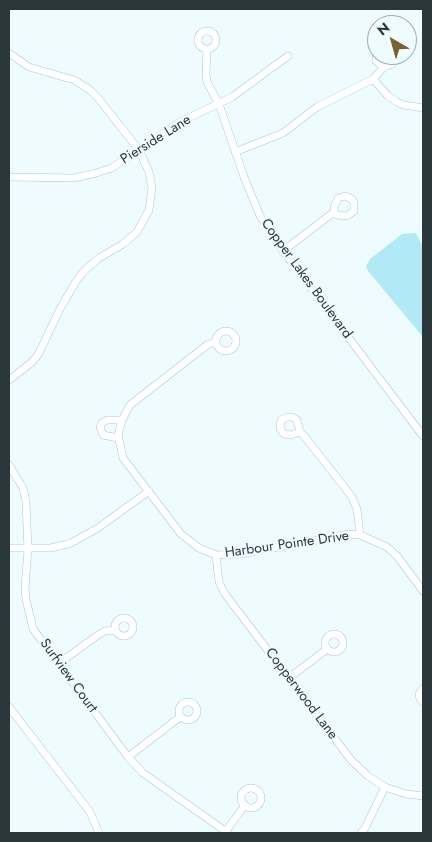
<!DOCTYPE html>
<html>
<head>
<meta charset="utf-8">
<style>
  body { margin:0 }
  #map { position:relative; width:432px; height:842px; overflow:hidden; background:#effcff; font-family:Jost,sans-serif }
  canvas { display:block }
  .frame { position:absolute; inset:0; border:10px solid #2b383b; pointer-events:none }
  .north { position:absolute; left:367px; top:15px; width:50px; height:50px; box-sizing:border-box; background:#effcff; border:1px solid #a1aeb1; border-radius:50%; rotate:322deg; font-size:14px; font-weight:700; line-height:20px; text-align:center; color:#2b383b }
  .north::after { content:''; display:block; margin:auto; width:18px; height:22px; background:#7c6033; clip-path:polygon(50% 0,100% 100%,50% 72%,0 100%) }
</style>
</head>
<body>
<div id="map">
<canvas width="432" height="842"></canvas>
<div class="frame"></div>
<div class="north">N</div>
</div>
<script>
const c = document.querySelector('canvas').getContext('2d');
c.lineJoin = 'round';
function fill(path, color) { c.fillStyle = color; c.fill(path, 'evenodd'); }
const toPath = rows => new Path2D(rows.map(r => 'M' + r).join(''));
function trace(path, color, width, dash) { c.strokeStyle = color; c.lineWidth = width; c.lineCap = dash ? 'butt' : 'round'; c.setLineDash(dash || []); c.stroke(path); }
function drawText(font, color, halo, rows, align = 'center') {
  c.font = font + ' Jost,sans-serif'; c.lineWidth = 5; c.setLineDash([]); c.textBaseline = 'middle'; c.strokeStyle = halo; c.fillStyle = color; for (const [text, x, y, turn = 0] of rows) {
    c.save(); c.translate(x, y); c.rotate((+turn || 0) * Math.PI / 180); c.textAlign = isNaN(turn) ? turn : align; if (halo) c.strokeText(text, 0, 0); c.fillText(text, 0, 0); c.restore();
  }
}
const water = toPath([
  [416,233,423,247,423,337,368,271,366,266,370,259,402,234]
]);
const minor = toPath([
  '198 40a9 9 0 1 1 18 0a9 9 0 1 1-18 0Z',
  [207,49,206,74,207,82,219,104,244,177,260,216,283,251,423,436],
  [9,53,29,67,74,80,90,90,98,98,139,150,149,172,152,188,149,210,137,232,123,244,99,258,83,272,75,283,60,309,38,355,31,363,9,380],
  [377,53,376,61,384,67,393,64,395,55],
  [373,79,388,96,397,102,404,105,423,108],
  [235,152,283,133,317,107,373,79,384,67],
  [9,177,74,178,96,173,112,168,180,122,232,97,288,56],
  [283,251,334,212,334,207,338,198,345,196,352,199,354,203,354,211,347,216,337,215,334,212],
  '216 341a10 10 0 1 1 20 0a10 10 0 1 1-20 0Z',
  [215,342,207,345,130,405,122,420,118,435,123,458,181,534,199,548,216,555,241,554,349,534,360,535,387,547,397,556,423,591],
  [300,432,291,435,284,434,280,428,281,420,287,417,292,417,297,420,300,432,305,437,352,497,357,509,360,535],
  [118,438,103,435,100,427,102,423,107,420,122,420],
  [9,465,23,488,26,502,28,549,25,588,26,599,33,629,128,757,143,773,228,833],
  [9,548,51,548,71,543,98,528,149,491],
  [216,555,219,582,225,594,351,760,368,776,385,787,406,794,423,796],
  '115 627a9 9 0 1 1 18 0a9 9 0 1 1-18 0Z',
  '325 643a9 9 0 1 1 18 0a9 9 0 1 1-18 0Z',
  [58,664,98,635,105,631,115,630],
  [289,678,327,649],
  [423,688,419,694,420,699,423,702],
  '179 711a9 9 0 1 1 18 0a9 9 0 1 1-18 0Z',
  [9,707,90,812,99,833],
  [128,757,180,717],
  '241 798a10 10 0 1 1 20 0a10 10 0 1 1-20 0Z',
  [226,831,245,805],
  [361,833,365,828,385,787]
]);
const streetNames = [
  ["Pierside Lane",156,140,-32],
  ["Copper Lakes Boulevard",306,279,54],
  ["Harbour Pointe Drive",287,545,-8],
  ["Surfview Court",68,676,54],
  ["Copperwood Lane",301,694,53]
];
fill(water, '#b1e9f7');
trace(minor, '#a8c9d1', 8);
trace(minor, '#fff', 7);
drawText('14px', '#2b383b', '#effcff', streetNames);
</script>
</body>
</html>
